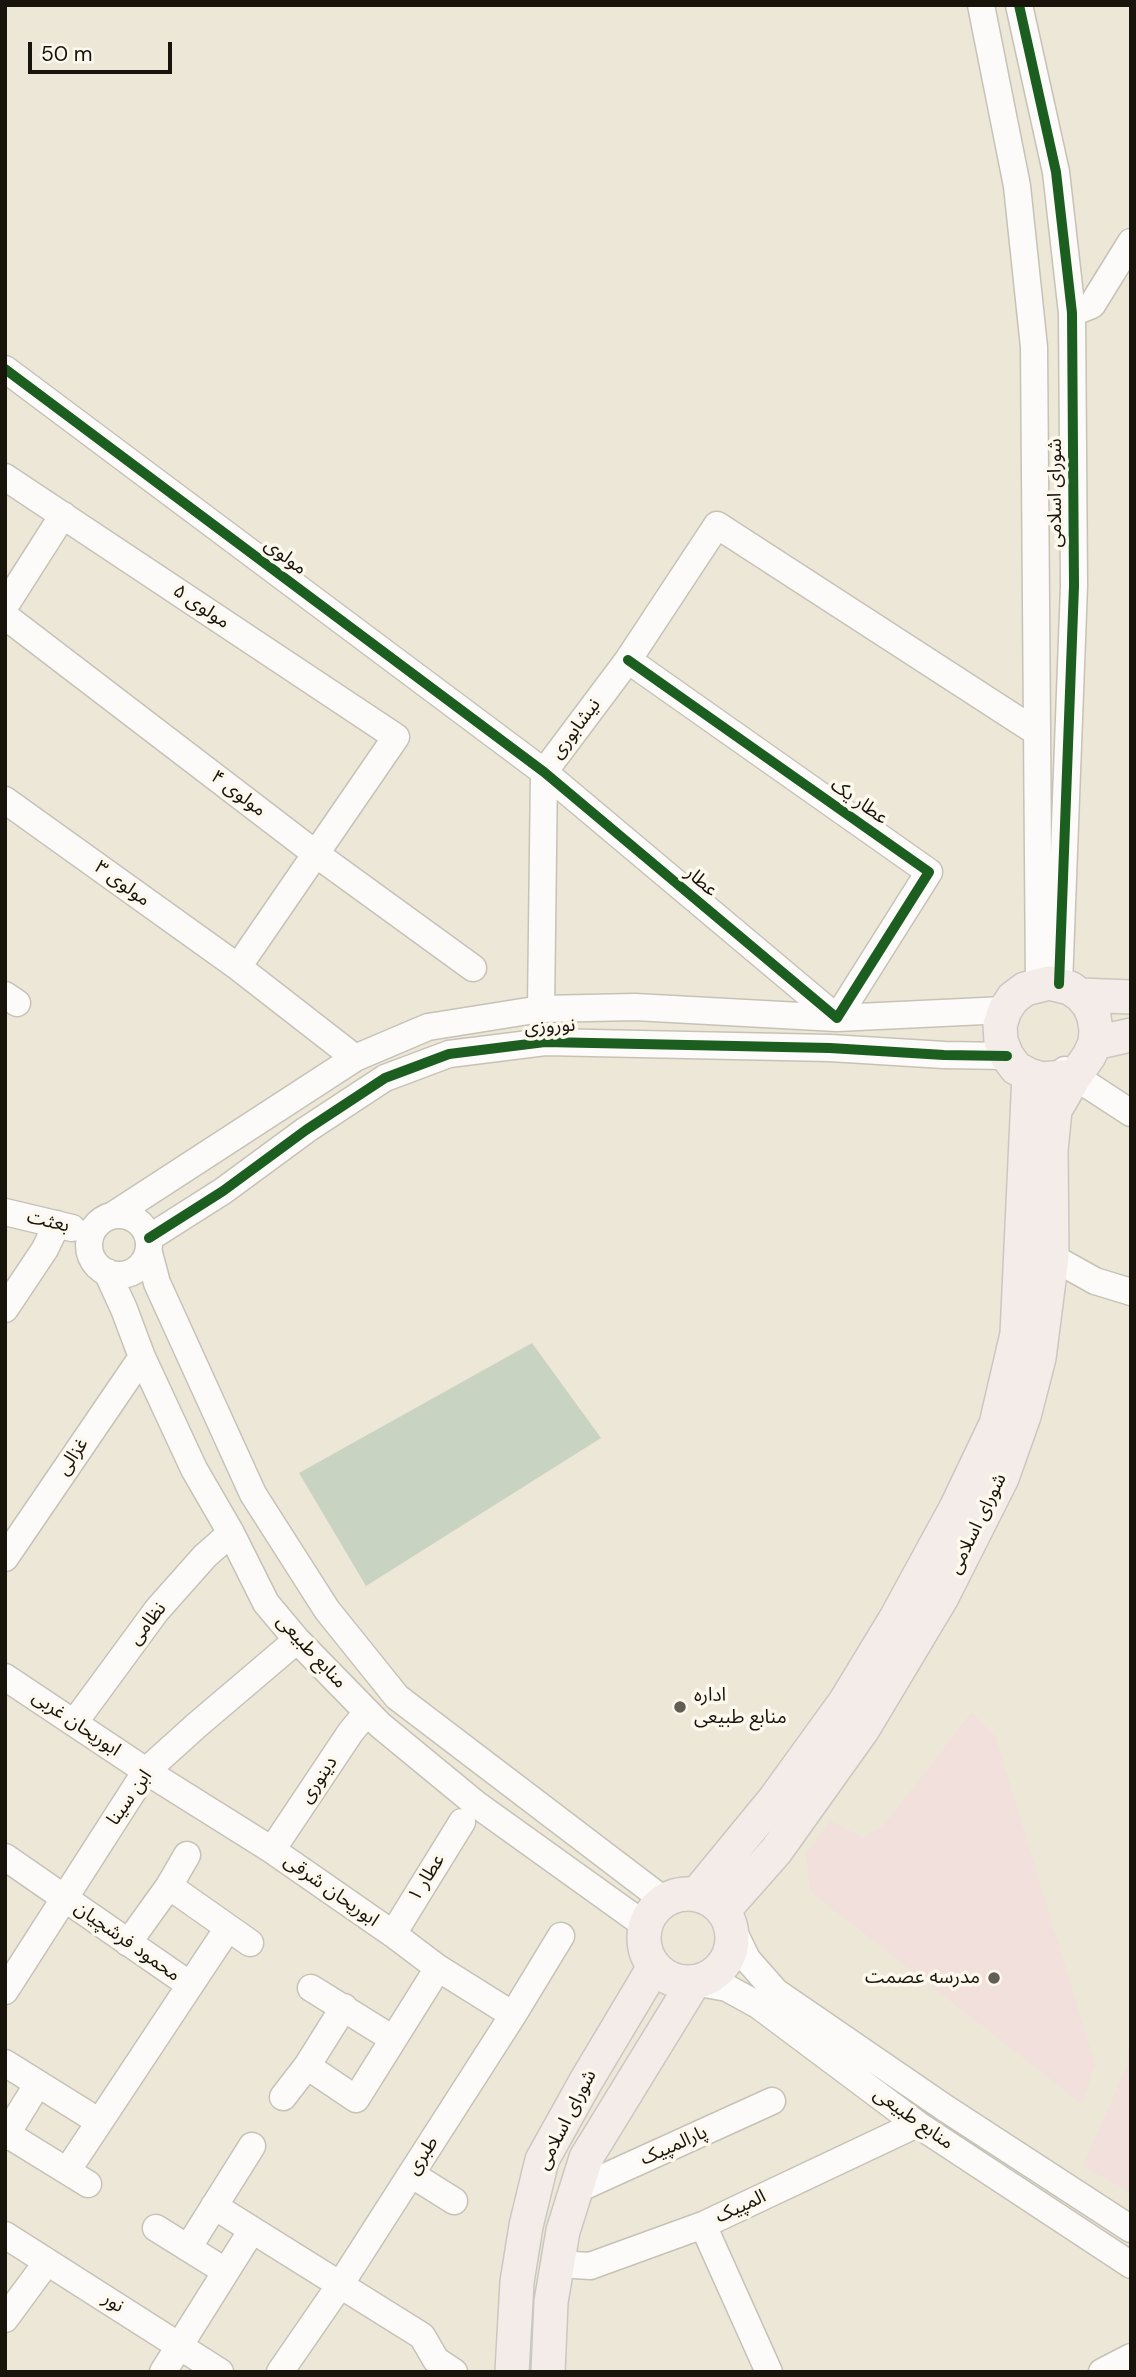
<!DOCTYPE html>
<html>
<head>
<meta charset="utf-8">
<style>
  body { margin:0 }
  #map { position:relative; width:1136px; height:2377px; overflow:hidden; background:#ede7d8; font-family:"DM Sans",sans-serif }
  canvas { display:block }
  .frame { position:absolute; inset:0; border:7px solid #18140b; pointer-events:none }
  .scale { position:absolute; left:28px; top:42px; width:144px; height:32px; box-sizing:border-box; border:4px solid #18140b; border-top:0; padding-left:9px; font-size:21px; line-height:24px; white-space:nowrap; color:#18140b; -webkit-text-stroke:5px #fdf8ee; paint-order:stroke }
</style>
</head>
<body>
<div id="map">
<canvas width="1136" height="2377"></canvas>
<div class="frame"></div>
<div class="scale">50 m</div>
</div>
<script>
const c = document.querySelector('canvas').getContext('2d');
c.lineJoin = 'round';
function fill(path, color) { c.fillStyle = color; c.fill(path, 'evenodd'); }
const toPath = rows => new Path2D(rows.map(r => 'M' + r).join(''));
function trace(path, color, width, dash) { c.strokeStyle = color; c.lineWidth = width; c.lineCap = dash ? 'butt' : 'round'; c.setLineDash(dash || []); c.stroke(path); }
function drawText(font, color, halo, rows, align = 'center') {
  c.font = font + ' "DM Sans","Noto Sans Arabic",sans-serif'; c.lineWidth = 7; c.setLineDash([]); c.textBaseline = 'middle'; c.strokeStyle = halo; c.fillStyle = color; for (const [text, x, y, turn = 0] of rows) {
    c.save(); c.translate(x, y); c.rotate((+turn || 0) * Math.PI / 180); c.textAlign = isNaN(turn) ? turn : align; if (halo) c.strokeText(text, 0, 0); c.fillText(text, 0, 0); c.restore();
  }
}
const education = toPath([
  [972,1712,995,1735,1095,2064,1082,2104,810,1891,806,1854,830,1821,863,1837,883,1826],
  [1131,2023,1131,2193,1083,2166,1127,2066]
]);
const green = toPath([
  [532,1343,601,1438,366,1586,299,1473]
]);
const minor = toPath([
  [981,5,1017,186,1034,347,1039,984],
  [1019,5,1056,172,1072,313,1074,586,1059,984],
  [1072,313,1092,305,1131,242],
  [5,369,544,772,837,1018,929,872,628,660],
  [5,477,396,737,238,967],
  [5,606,63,515],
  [5,616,316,854,473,968],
  [5,800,238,967,355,1058],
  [5,995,17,1003],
  [541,1009,544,772,628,660,717,525,1035,731],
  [1065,1070,1131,1113],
  [5,1212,72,1228],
  [115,1214,355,1058,428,1027,541,1009,635,1007,837,1018,1005,1010],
  '89 1245a30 30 0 1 1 60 0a30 30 0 1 1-60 0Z',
  [149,1238,223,1191,306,1130,385,1078,449,1054,545,1042,830,1048,944,1055,1007,1056],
  [149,1253,157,1283,253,1494,327,1610,397,1697,665,1901],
  [1052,1257,1095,1281,1131,1292],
  [107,1272,124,1309,142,1357,194,1469,231,1533,266,1603,297,1640,380,1725,476,1804,646,1926],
  [5,1309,45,1249,57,1224],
  [5,1558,142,1357],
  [5,1677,146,1771,272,1850,393,1934,438,1968,513,2015],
  [74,1723,157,1610,205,1556,231,1533],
  [272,1850,350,1733,367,1712],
  [5,1857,190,1985],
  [169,1886,250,1943],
  [731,1926,747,1959,776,1992,945,2108,1131,2229],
  [393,1934,462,1822],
  [128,1943,169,1886,187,1855],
  [694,1982,727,1988,758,2005,917,2124,1131,2265],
  [311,1988,393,2039],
  [5,1991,146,1771,197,1725,297,1640],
  [5,2063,98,2121],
  [307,2066,356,2099,438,1968],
  [283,2097,307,2066,344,2007],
  [7,2134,88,2184],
  [5,2137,37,2085],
  [67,2171,228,1928],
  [411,2174,454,2201],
  [576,2190,772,2101],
  [214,2206,422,2336,436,2360,454,2372],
  [703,2225,769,2372],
  [156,2228,225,2271],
  [5,2235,220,2372],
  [188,2248,252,2146],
  [558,2264,590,2266,703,2225,917,2124],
  [5,2319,47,2262],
  [163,2372,252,2230],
  [280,2372,340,2285,513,2015,561,1936],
  [1102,2372,1131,2357]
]);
const major = toPath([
  [1049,983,1070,988,1080,995,1089,1005,1094,1017,1096,1030,1095,1043,1089,1056,1075,1076,1042,1079,1029,1075,1016,1068,1007,1056,1001,1041,1000,1025,1005,1010,1013,998,1025,989,1049,983],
  [1080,995,1131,997],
  [1095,1043,1131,1035],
  '644 1938a44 44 0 1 1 88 0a44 44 0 1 1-88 0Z',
  [696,1895,774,1800,845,1702,896,1618,956,1508,996,1424,1017,1334,1029,1075],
  [723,1911,776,1851,863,1729,942,1597,1002,1478,1024,1416,1039,1358,1052,1257,1051,1150,1055,1110,1075,1076],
  [512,2372,517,2282,526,2226,542,2160,586,2081,654,1967],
  [548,2372,551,2302,563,2231,586,2158,694,1982]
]);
const cycleway = toPath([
  [1019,5,1056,172,1072,313,1074,586,1059,984],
  [5,369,544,772,837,1018,929,872,628,660],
  [149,1238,223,1191,306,1130,385,1078,449,1054,545,1042,830,1048,944,1055,1007,1056]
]);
const markers = [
  [680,1707,7,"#635e53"],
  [994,1978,7,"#635e53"]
];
const streetNames = [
  ["شورای اسلامی",1056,493,-90],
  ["مولوی",285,557,37],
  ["مولوی ۵",201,607,34],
  ["نیشابوری",576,729,-53],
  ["مولوی ۴",238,794,37],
  ["عطار یک",859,802,35],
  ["عطار",701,882,40],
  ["مولوی ۳",122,884,36],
  ["نوروزی",550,1027,-3],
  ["بعثت",48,1222,13],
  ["غزالی",73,1457,-56],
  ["شورای اسلامی",978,1524,-64],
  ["نظامی",148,1624,-52],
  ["منابع طبیعی",311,1652,47],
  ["ابوریحان غربی",76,1724,34],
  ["دینوری",319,1780,-56],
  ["ابن سینا",130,1798,-55],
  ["عطار ۱",427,1878,-58],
  ["ابوریحان شرقی",331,1891,35],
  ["محمود فرشچیان",127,1942,35],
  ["منابع طبیعی",913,2119,35],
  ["شورای اسلامی",567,2120,-63],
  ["پارالمپیک",674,2146,-24],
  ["طبری",423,2156,-57],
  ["المپیک",741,2207,-25],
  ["نور",113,2303,33]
];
const poiNames = [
  ["اداره",694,1696],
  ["منابع طبیعی",694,1718],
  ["مدرسه عصمت",980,1978,"right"]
];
fill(education, '#f1e0dc');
fill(green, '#c9d3c1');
trace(minor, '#c6c2b6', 29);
trace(major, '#cac7c0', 36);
trace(minor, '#fcfbf9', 26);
trace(major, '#f3ece8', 33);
trace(cycleway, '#1b5e20', 10);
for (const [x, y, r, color] of markers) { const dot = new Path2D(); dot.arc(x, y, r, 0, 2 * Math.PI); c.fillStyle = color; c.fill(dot); trace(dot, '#fdf8ee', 2.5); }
drawText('19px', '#18140b', '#fdf8ee', streetNames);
drawText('19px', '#18140b', '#fdf8ee', poiNames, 'left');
</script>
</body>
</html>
